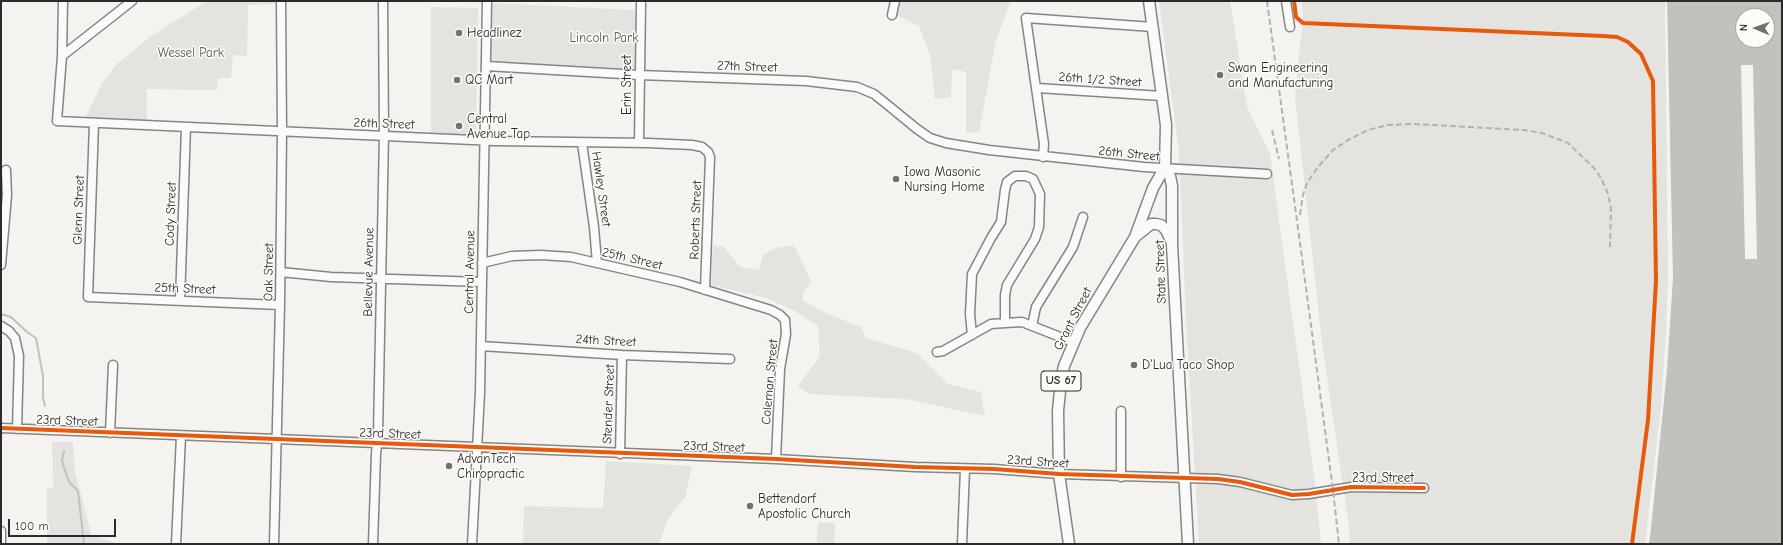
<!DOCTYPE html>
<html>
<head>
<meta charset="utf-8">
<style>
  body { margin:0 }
  #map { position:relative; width:1783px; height:545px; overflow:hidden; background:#f4f3f0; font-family:"Comic Neue",sans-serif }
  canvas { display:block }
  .frame { position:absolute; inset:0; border:2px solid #2b2b2b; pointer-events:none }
  .north { position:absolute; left:1735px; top:8px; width:40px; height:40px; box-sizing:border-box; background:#fdfcf7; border:1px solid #a9a8a5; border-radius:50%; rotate:272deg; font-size:11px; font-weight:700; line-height:16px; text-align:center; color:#2b2b2b }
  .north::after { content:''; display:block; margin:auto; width:14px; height:18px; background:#717170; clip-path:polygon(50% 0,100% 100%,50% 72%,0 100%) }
  .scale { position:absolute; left:8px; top:519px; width:108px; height:18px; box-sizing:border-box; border:2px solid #2b2b2b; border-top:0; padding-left:5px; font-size:12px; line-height:14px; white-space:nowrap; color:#2b2b2b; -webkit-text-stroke:3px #fdfcf7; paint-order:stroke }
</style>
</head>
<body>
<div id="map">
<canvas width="1783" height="545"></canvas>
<div class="frame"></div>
<div class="north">N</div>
<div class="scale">100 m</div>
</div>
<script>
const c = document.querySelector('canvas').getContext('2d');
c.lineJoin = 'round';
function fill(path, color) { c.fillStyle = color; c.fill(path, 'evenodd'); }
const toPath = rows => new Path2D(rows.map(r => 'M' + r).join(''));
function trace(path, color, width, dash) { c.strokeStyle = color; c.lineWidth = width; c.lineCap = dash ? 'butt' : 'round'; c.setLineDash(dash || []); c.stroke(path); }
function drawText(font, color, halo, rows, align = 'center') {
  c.font = font + ' "Comic Neue",sans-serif'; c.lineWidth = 3; c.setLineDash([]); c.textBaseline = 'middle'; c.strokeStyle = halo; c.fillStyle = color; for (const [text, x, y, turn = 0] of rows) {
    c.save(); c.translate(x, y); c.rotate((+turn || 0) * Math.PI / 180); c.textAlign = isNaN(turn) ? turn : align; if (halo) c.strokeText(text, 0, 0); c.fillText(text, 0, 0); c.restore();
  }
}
const built = toPath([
  [1159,1,1230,1,1247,107,1270,154,1315,483,1321,544,1199,544,1186,322,1179,152],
  [1301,1,1667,1,1670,277,1663,408,1647,544,1350,544,1349,527,1322,343,1295,97,1303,14],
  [431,7,478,8,476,137,431,134],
  [606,461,692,466,685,497,668,519,659,544,523,544,524,506,603,508]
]);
const green = toPath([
  [207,1,275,1,275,4,248,5,247,56,233,55,231,78,218,78,217,90,147,89,147,120,85,118,103,82,117,64,151,36],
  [901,1,1011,1,996,40,979,132,966,133,966,72,952,69,951,97,935,99,930,55,919,26,898,16],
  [493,3,634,10,637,14,637,66,633,70,494,64,489,59,490,4],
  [713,245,724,247,740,267,759,270,763,255,776,248,794,245,811,281,803,294,803,301,828,314,861,327,866,338,917,353,948,384,981,392,985,416,906,399,809,394,798,386,820,356,818,326,795,311,766,298,711,285],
  [52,442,73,442,75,472,92,536,114,542,116,544,47,544,47,487,53,488],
  [818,522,835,523,834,543,817,542]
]);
const water = toPath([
  [1667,1,1782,1,1782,544,1647,544,1663,408,1670,277],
  [1743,16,1767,16,1767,40,1743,40]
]);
const pier = toPath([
  [1665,1,1667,1,1673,278,1667,370,1651,528,1649,544,1645,544,1661,407,1666,331,1668,277],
  [1741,65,1753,65,1757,259,1745,259]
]);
const stream = toPath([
  [1,314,11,317,27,332,36,338,43,376,43,398,45,406],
  [64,451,62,461,69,482,78,491,84,544]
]);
const minor = toPath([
  [63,1,62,56,57,121,495,141,648,143,692,145,702,147,708,152,710,157,705,290],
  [1286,1,1290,27],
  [892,15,895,1],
  [62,56,132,1],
  [486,66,639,75,806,81,857,87,874,94,884,102,917,129,930,138,946,143,989,150,1144,167,1267,174],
  [1037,88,1162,96],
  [94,123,88,297,280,305],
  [582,143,594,227,597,263],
  [639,143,641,4],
  [1043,157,1044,144,1026,18,1153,27],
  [482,263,512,256,541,255,571,257,680,282,771,310,780,315,785,320,786,334,780,369,776,459],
  [1,265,7,195,6,170],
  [281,272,331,277,482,282],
  [180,301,186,127],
  [1,326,9,331,15,338,19,356,17,429],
  [1032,326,1036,307,1073,247,1083,217],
  [972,335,970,314,972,274,991,238,1001,222,1005,190,1007,182,1015,176,1026,176,1033,179,1040,194,1039,227,1035,239,1007,285,1005,295,1005,323],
  [481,346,622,355,730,359],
  [937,352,943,351,991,324,1005,323,1022,322,1073,342],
  [1121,411,1121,477],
  [1,428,776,459,915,467,994,469,1059,474,1218,479,1240,482,1292,495,1309,494,1351,487,1424,488],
  [110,433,113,365],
  [620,454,622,355],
  [1,544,1,531],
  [176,544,181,436],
  [274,544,280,305,282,132,281,1],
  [373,544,376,454,378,434,384,135,383,1],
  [472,544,480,393,487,1],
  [962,544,965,469]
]);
const major = toPath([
  [1149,1,1166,125,1165,169,1170,176,1172,186,1172,245,1188,544],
  [1136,236,1151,224,1156,224,1161,225,1166,230,1171,241],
  [1069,544,1059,474,1058,411,1061,381,1064,366,1080,328,1135,237,1153,188,1161,174,1165,169]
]);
const rail = toPath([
  [1267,1,1300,243,1333,490,1339,544],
  [1272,130,1279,159],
  [1300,215,1303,195,1307,183,1318,167,1333,150,1348,140,1368,130,1388,125,1413,124,1524,130,1542,133,1568,143,1594,168,1601,178,1608,194,1611,208,1610,247]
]);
const cycleway = toPath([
  [1294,1,1296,17,1303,23,1603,36,1617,37,1628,42,1641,54,1653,81,1656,281,1648,420,1632,544],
  [1,428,776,459,915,467,994,469,1059,474,1218,479,1240,482,1292,495,1309,494,1351,487,1424,488]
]);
const markers = [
  [459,33,4,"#717170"],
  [1220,75,4,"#717170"],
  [457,80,4,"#717170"],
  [459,126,4,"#717170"],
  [896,179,4,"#717170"],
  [1134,365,4,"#717170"],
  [449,466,4,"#717170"],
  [750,506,4,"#717170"]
];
const shields = [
  [1061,381,40]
];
const shieldNames = [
  ["US 67",1061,381]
];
const poiNames = [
  ["Headlinez",467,33],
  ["Swan Engineering",1228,68],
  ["and Manufacturing",1228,83],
  ["QC Mart",465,80],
  ["Central",467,119],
  ["Avenue Tap",467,134],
  ["Iowa Masonic",904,172],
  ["Nursing Home",904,187],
  ["D'Lua Taco Shop",1142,365],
  ["AdvanTech",457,459],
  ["Chiropractic",457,474],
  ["Bettendorf",758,499],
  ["Apostolic Church",758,514]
];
const parkNames = [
  ["Lincoln Park",604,38],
  ["Wessel Park",191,53]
];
const streetNames = [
  ["27th Street",747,67,2],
  ["26th 1/2 Street",1100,80,4],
  ["Erin Street",627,85,-90],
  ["26th Street",384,124,2],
  ["26th Street",1129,154,6],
  ["Hawley Street",601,189,82],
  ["Glenn Street",79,210,-88],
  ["Cody Street",171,214,-88],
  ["Roberts Street",696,220,-88],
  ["25th Street",632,259,13],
  ["Oak Street",269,272,-89],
  ["Bellevue Avenue",369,272,-89],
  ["Central Avenue",470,272,-89],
  ["State Street",1161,272,-92],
  ["25th Street",185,289,2],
  ["Grant Street",1073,319,-63],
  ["24th Street",606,341,3],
  ["Coleman Street",770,382,-85],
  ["Stender Street",609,404,-88],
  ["23rd Street",67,421,2],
  ["23rd Street",390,434,2],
  ["23rd Street",714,447,2],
  ["23rd Street",1038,462,4],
  ["23rd Street",1383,478]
];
fill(built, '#e4e3df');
fill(green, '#e4e3e0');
fill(water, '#c2c1be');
fill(pier, '#f4f3f0');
trace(stream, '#c2c1be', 2);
trace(minor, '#858584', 11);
trace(major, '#858584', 13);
trace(minor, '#fafaf8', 8);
trace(major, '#fafaf8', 10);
trace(rail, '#b3b2b1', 2, [6, 3]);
trace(cycleway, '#e8590c', 4);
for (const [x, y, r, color] of markers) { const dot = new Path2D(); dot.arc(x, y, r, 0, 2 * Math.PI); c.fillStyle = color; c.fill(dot); trace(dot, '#fdfcf7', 1.5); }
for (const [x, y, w] of shields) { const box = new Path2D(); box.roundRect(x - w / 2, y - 10, w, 20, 3); c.fillStyle = '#fdfcf7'; c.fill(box); trace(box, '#2b2b2b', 1); }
drawText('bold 12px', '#2b2b2b', null, shieldNames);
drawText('13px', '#2b2b2b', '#fdfcf7', poiNames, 'left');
drawText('13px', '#565655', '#fdfcf7', parkNames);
drawText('13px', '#2b2b2b', '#fdfcf7', streetNames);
</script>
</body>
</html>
